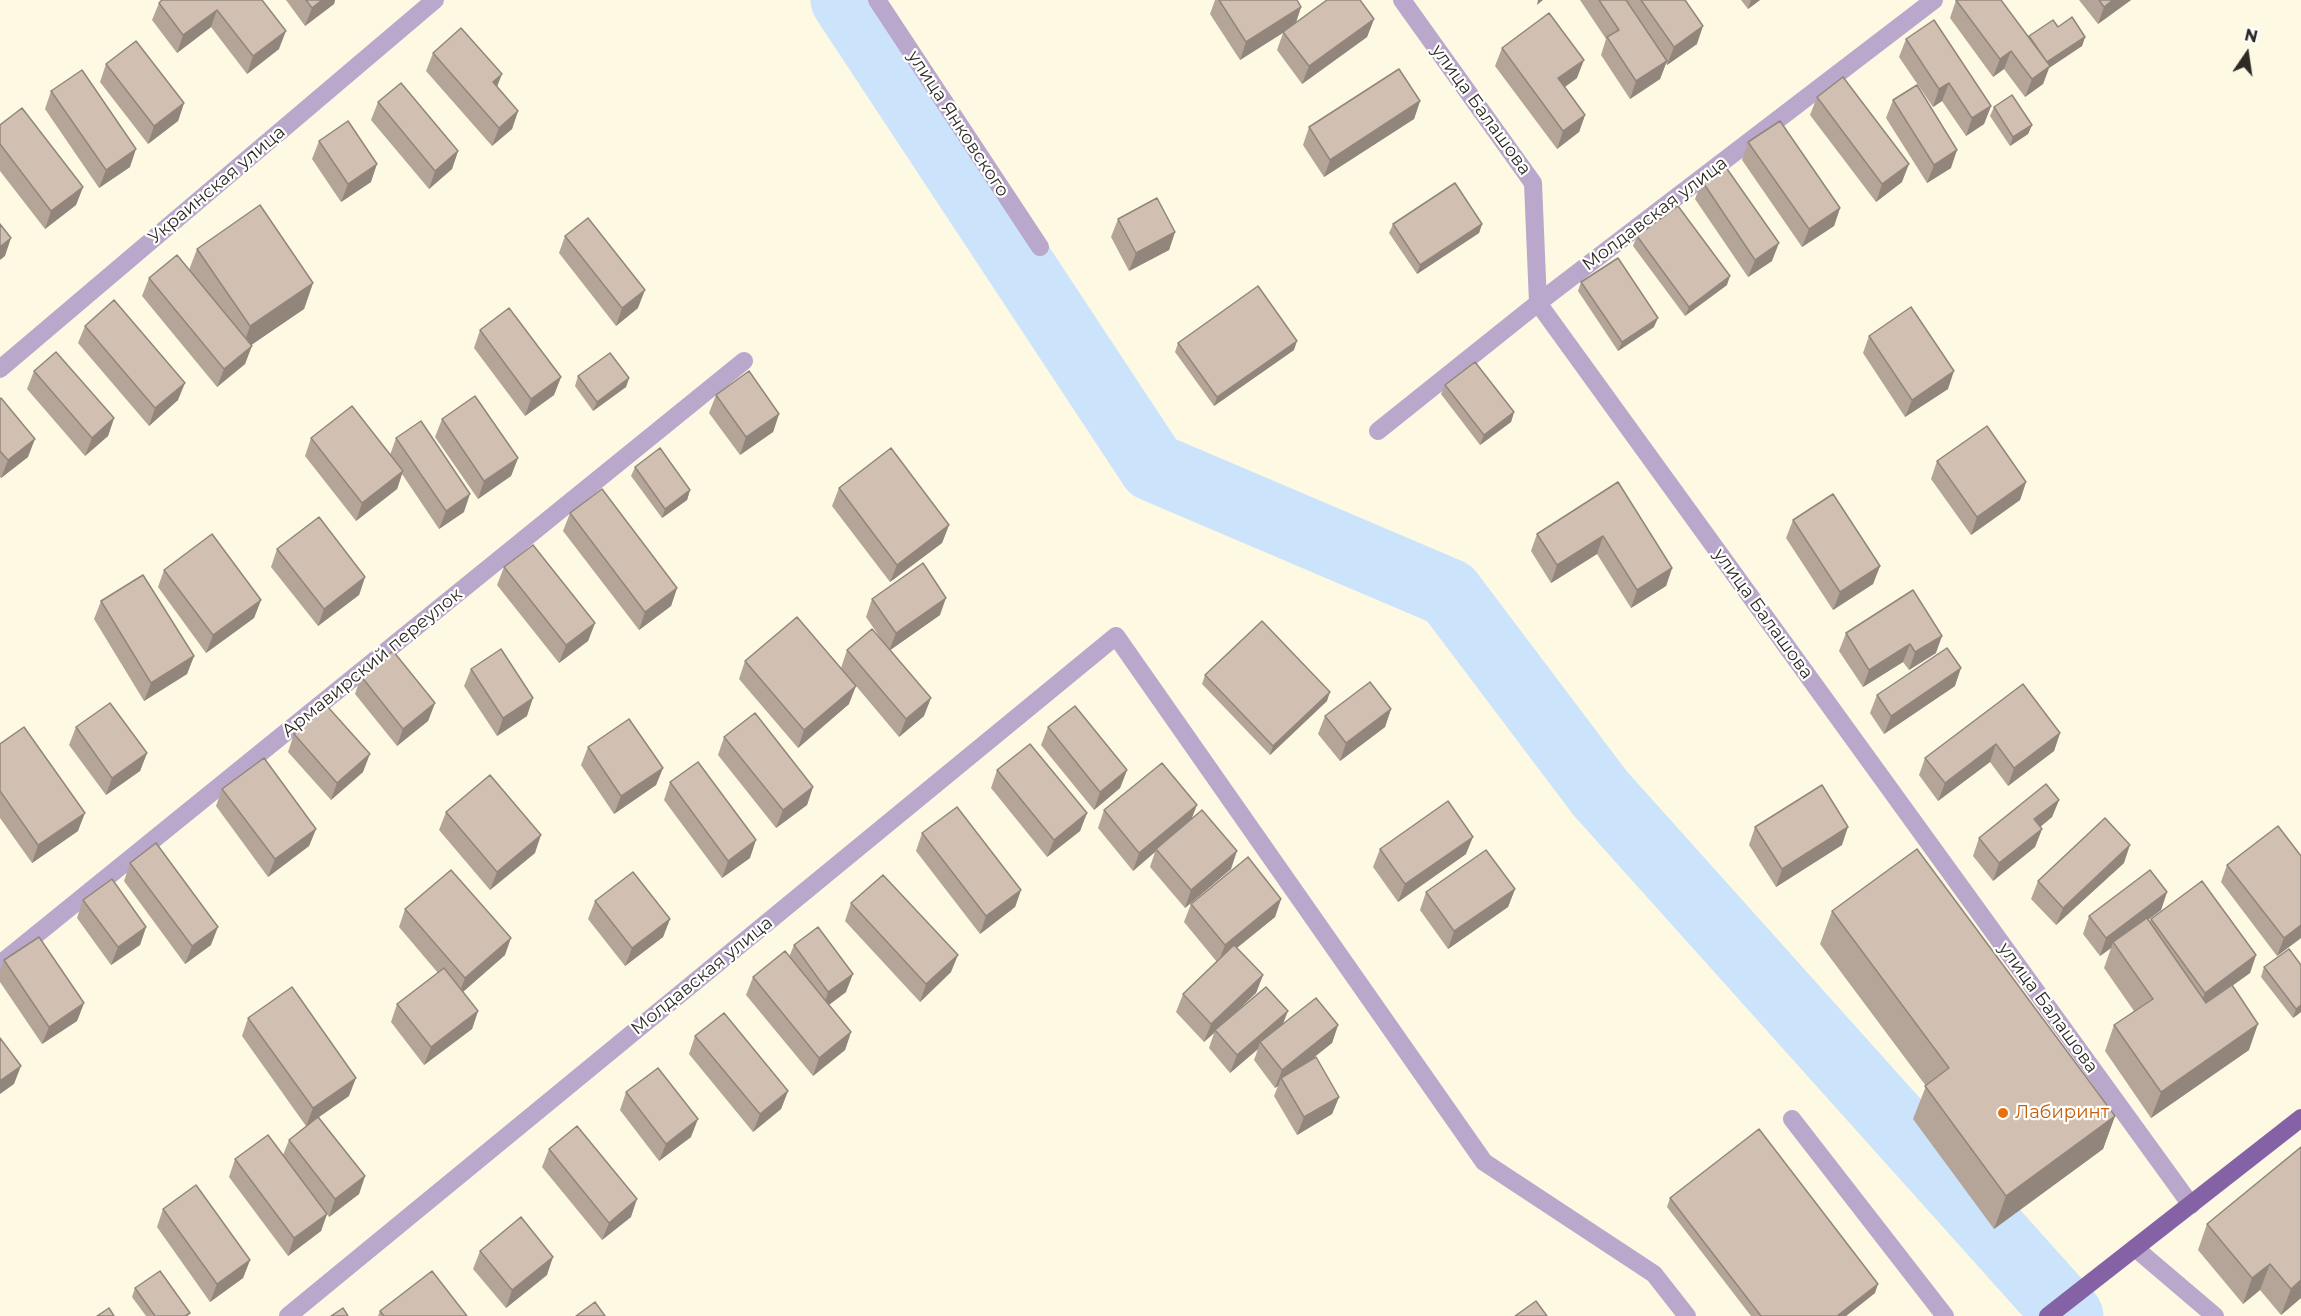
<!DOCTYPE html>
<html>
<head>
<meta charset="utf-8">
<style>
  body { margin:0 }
  #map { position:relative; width:2301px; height:1316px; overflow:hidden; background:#fdf9e3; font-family:Montserrat,sans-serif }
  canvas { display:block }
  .north { position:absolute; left:2217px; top:24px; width:60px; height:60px; -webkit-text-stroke:4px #fff; paint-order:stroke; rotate:13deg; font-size:16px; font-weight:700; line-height:24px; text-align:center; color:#2d2b23 }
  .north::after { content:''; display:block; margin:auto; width:21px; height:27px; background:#2d2b23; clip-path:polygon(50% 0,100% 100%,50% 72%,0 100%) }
</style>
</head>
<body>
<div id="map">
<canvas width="2301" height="1316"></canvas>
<div class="north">N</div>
</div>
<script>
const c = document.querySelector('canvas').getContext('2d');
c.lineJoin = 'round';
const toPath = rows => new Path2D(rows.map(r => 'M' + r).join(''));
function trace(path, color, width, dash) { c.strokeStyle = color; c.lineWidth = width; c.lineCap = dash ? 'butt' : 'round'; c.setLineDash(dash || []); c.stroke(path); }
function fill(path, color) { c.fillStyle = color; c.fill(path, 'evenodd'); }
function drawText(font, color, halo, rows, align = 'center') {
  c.font = font + ' Montserrat,sans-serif'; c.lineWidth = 4.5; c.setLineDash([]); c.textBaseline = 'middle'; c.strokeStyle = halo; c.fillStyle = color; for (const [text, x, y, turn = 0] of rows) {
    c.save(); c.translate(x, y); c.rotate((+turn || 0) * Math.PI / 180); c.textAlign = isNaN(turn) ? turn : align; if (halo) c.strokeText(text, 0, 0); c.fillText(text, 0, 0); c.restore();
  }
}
const river = toPath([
  [845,0,1153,467,1449,593,1600,793,2069,1316]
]);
const minor = toPath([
  [877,0,1040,247],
  [1402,0,1533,183,1538,303,2191,1205],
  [0,369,435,0],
  [1378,431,1538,303,1934,0],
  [0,964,744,361],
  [1792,1119,1945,1316],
  [2135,1248,2215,1316],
  [288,1316,1116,636,1484,1162,1654,1274,1687,1316]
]);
const major = toPath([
  [2048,1316,2301,1118]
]);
const wall = toPath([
  [262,0,279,49,247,74,211,27,177,53,152,20,159,3],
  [286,0,335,0,334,4,305,26],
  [1215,0,1297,0,1301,7,1296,23,1374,19,1367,37,1302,84,1277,50,1283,33,1240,60,1210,14],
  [1580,0,1685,0,1697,44,1667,65,1666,63,1660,79,1630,99,1601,55,1606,39],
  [1741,0,1760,0,1748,9],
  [1956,0,2028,37,2029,36,2058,27,2085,37,2082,46,2049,68,2043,84,2025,97,2004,69,1993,77,1950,18],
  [2079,0,2131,0,2098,24],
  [1906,39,1991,106,1984,124,1966,136,1942,101,1933,107,1899,57],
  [1502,48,1577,78,1565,87,1585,115,1579,132,1557,149,1495,66],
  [433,53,497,87,518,111,512,129,492,146,426,71],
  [106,64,184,103,178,121,148,144,100,82],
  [51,91,130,167,99,188,45,109],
  [1817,97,1902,182,1876,202,1810,115],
  [1893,100,1951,168,1927,183,1886,118],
  [1420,101,1414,119,1324,177,1303,145,1309,127],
  [378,102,458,151,452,169,429,189,371,120],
  [1994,107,2032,125,2028,134,2010,146,1990,116],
  [0,125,83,187,76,205,45,229,0,171],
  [319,141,371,182,341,202,312,159],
  [1748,142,1840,208,1834,226,1802,247,1742,160],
  [1702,181,1772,261,1748,277,1695,199],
  [1118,219,1175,232,1169,250,1129,271,1111,237],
  [1393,224,1482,224,1479,233,1417,274,1389,233],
  [565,236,638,308,616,326,559,253],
  [1637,236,1727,285,1685,316,1633,246],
  [197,249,313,283,304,309,251,345,245,364,217,387,142,296,149,278,189,270],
  [1581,282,1654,327,1618,351,1578,291],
  [85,326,178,400,149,426,78,343],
  [480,330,561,377,554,395,525,416,474,348],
  [1869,336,1948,389,1905,417,1863,353],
  [1178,343,1294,350,1214,406,1175,352],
  [34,371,114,418,108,436,85,456,27,389],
  [578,376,629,378,626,387,593,411,575,386],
  [1445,385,1514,412,1511,422,1480,445,1441,394],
  [716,395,779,414,773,432,740,455,709,413],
  [0,399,28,457,1,478,0,477],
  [442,419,518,458,511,476,478,499,435,437],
  [311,438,390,455,396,438,464,512,439,529,402,474,397,489,356,521,305,456],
  [1937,461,2026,482,2020,500,1971,535,1931,479],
  [635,467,690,490,687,500,662,518,631,476],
  [1618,482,1672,568,1666,586,1631,608,1597,554,1551,583,1531,551,1537,534],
  [839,488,949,525,942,543,890,582,832,506],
  [570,513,677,588,671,606,639,630,563,531],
  [1793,520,1880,566,1873,584,1833,610,1786,538],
  [277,549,365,577,359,595,318,626,271,567],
  [504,567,595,623,588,641,559,663,497,585],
  [164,570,261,600,254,618,206,653,158,587],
  [1913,590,1936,653,1909,670,1903,662,1863,687,1839,651,1846,633],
  [872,599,940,615,890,650,924,716,899,737,841,668,847,650,881,639,866,617],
  [101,601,194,656,187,674,144,701,94,619],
  [745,661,849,704,798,748,739,679],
  [471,669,527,716,497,736,464,686],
  [1205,675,1327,701,1270,755,1202,684],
  [361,676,435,703,428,721,397,746,355,694],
  [2023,684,2060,733,2054,751,2008,786,1990,762,1938,801,1919,775,1925,758],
  [1955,686,1884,734,1870,713,1877,695],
  [1391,709,1385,727,1340,761,1318,734,1325,716],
  [76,727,147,753,140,771,106,795,69,745],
  [1048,727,1127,770,1120,788,1094,810,1041,745],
  [294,734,363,772,331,800,288,752],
  [724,737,813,787,807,805,776,828,718,755],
  [0,744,78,831,32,863,0,818],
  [588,747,663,768,656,785,614,814,581,765],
  [997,770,1087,813,1080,831,1047,857,991,788],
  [670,782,750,858,722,878,664,800],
  [222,789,316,829,309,846,268,877,216,806],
  [2059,800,2052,817,2040,827,2042,829,2035,847,1993,881,1973,856,1979,838],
  [1104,810,1192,818,1231,869,1185,908,1150,867,1155,852,1133,871,1098,828],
  [446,812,535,853,490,890,439,830],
  [1755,827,1842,845,1776,887,1749,845],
  [922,833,1021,890,1015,907,980,934,916,851],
  [1380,849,1466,854,1398,902,1373,867],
  [2301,856,2301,938,2277,956,2221,882,2227,865],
  [130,863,211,945,185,964,124,881],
  [2124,863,2056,925,2031,899,2038,881],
  [1515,889,1508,907,1448,949,1420,910,1426,892],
  [2167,892,2161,910,2148,920,2150,921,2151,919,2256,955,2250,973,2232,986,2249,1050,2151,1118,2105,1051,2114,1025,2134,1011,2104,968,2111,948,2100,956,2083,934,2089,916],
  [1281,899,1275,917,1237,948,1263,975,1256,993,1237,1011,1283,1024,1338,1025,1332,1043,1309,1061,1339,1097,1332,1114,1297,1135,1274,1096,1278,1086,1275,1088,1254,1060,1258,1049,1230,1073,1209,1048,1214,1033,1204,1042,1176,1012,1183,994,1217,962,1184,922,1191,904],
  [83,900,146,927,140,945,111,965,77,918],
  [595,901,670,919,663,937,625,966,588,919],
  [851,903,951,972,920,1002,845,921],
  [405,909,505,955,463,992,478,1011,472,1029,424,1065,391,1022,397,1004,438,973,399,927],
  [1832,911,2115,1116,2103,1149,1994,1229,1913,1119,1926,1086,1820,944],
  [794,945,846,992,829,1005,851,1032,845,1050,813,1076,746,995,753,977,789,957],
  [4,960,84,1003,77,1021,42,1044,0,982,0,971],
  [2264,967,2301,1012,2293,1018,2261,977],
  [248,1018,349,1096,319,1117,365,1176,359,1194,329,1217,327,1214,321,1231,288,1256,229,1177,235,1159,283,1155,289,1140,306,1126,242,1036],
  [695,1036,788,1091,781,1109,753,1132,689,1054],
  [626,1092,691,1137,659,1161,620,1110],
  [2301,1147,2301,1298,2281,1315,2260,1290,2243,1304,2198,1250,2207,1224],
  [549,1149,631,1217,602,1240,542,1167],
  [1670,1198,1875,1293,1846,1316,1751,1316,1667,1207],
  [163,1209,250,1260,243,1278,210,1302,157,1227],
  [480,1251,547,1275,506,1308,473,1269],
  [135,1288,190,1313,188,1316,146,1316,132,1297],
  [380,1311,467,1316,378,1316]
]);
const shadedWall = toPath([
  [322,0,335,0,334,4,305,26,312,8],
  [1538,0,1543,0,1537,5],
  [1751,0,1760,0,1748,9],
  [2113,0,2131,0,2098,24,2104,7],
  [1301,7,1295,25,1240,60,1246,42],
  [217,10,211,27,177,53,183,35],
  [1374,19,1367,37,1302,84,1309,66],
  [1703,26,1697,44,1667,65,1674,47],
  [286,31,279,49,247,74,253,56],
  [2085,37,2082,46,2049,68,2043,84,2025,97,2032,79,2046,63],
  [2011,51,2004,69,1993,77,2000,59],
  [1584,60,1577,78,1552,96,1558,78],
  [1667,61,1660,79,1630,99,1636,81],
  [502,74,495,92,493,82],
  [1949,83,1942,101,1933,107,1939,89],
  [1420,101,1414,119,1324,177,1330,160],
  [184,103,178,121,148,144,154,126],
  [1991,106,1984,124,1966,136,1972,118],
  [518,111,512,129,492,146,499,128],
  [1585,115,1579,132,1557,149,1563,131],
  [2032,125,2028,134,2010,146,2013,137],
  [136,149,130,167,99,188,106,170],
  [1957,150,1951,168,1927,183,1934,165],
  [458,151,452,169,429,189,435,171],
  [377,164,371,182,341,202,348,184],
  [1909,164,1902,182,1876,202,1882,184],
  [83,187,76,205,45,229,51,211],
  [1840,208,1834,226,1802,247,1809,229],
  [1482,224,1479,233,1417,274,1420,265],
  [1175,232,1169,250,1129,271,1136,253],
  [11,238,5,256,0,260,0,247],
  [1779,243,1772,261,1748,277,1755,260],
  [1730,276,1727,285,1685,316,1689,307],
  [313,283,304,309,241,352,250,326],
  [645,290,638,308,616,326,622,308],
  [1658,318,1654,327,1618,351,1622,342],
  [1297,341,1294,350,1214,406,1217,397],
  [252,346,245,364,217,387,224,369],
  [1954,371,1948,389,1905,417,1912,400],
  [561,377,554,395,525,416,531,399],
  [629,378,626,387,593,411,597,402],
  [185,383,178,400,149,426,155,408],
  [1514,412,1511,422,1480,445,1484,435],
  [779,414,773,432,740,455,746,437],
  [114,418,108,436,85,456,92,438],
  [35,439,28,457,1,478,8,460],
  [518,458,511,476,478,499,484,481],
  [403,471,397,489,356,521,362,503],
  [2026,482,2020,500,1971,535,1977,517],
  [690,490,687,500,662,518,665,509],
  [470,494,464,512,439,529,446,511],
  [949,525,942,543,890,582,897,565],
  [1603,536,1597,554,1551,583,1557,565],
  [1880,566,1873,584,1833,610,1840,592],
  [1672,568,1666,586,1631,608,1637,590],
  [365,577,359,595,318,626,324,609],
  [677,588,671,606,639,630,645,612],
  [946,598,940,615,889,651,896,633],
  [261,600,254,618,206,653,213,635],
  [595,623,588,641,559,663,566,645],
  [1942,636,1936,653,1909,670,1915,652],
  [1910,644,1903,662,1863,687,1869,670],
  [194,656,187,674,144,701,151,683],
  [1961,668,1955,686,1884,734,1891,716],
  [856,686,849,704,798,748,804,730],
  [1330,692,1327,701,1270,755,1273,746],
  [533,698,527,716,497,736,503,718],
  [931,698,924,716,899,737,906,719],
  [435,703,428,721,397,746,403,729],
  [1391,709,1385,727,1340,761,1346,743],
  [2060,733,2054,751,2008,786,2014,768],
  [1996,744,1990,762,1938,801,1945,783],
  [147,753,140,771,106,795,112,778],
  [370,754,363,772,331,800,337,783],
  [663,768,656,785,614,814,621,796],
  [1127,770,1120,788,1094,810,1100,792],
  [813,787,807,805,776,828,783,810],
  [2059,800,2052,817,2028,837,2034,819],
  [1197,805,1190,823,1156,849,1155,852,1133,871,1139,853],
  [85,813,78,831,32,863,38,845],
  [1087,813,1080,831,1047,857,1054,840],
  [1848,827,1842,845,1776,887,1782,869],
  [316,829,309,846,268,877,275,859],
  [2042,829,2035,847,1993,881,1999,863],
  [541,835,535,853,490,890,497,872],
  [1473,837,1466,854,1398,902,1405,884],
  [756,840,750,858,722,878,728,861],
  [2130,845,2124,863,2056,925,2063,908],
  [1237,851,1231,869,1185,908,1191,890],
  [1515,889,1508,907,1448,949,1454,931],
  [1021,890,1015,907,980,934,986,916],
  [2167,892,2161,910,2115,945,2113,942,2111,948,2100,956,2106,938],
  [1281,899,1275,917,1218,963,1225,945],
  [670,919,663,937,625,966,632,948],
  [2301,925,2301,938,2277,956,2284,938],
  [146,927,140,945,111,965,118,947],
  [218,927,211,945,185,964,192,946],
  [511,938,505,955,458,996,465,978],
  [958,955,951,972,920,1002,926,984],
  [2256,955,2250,973,2198,1010,2205,993],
  [853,974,846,992,822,1010,828,992],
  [1263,975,1256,993,1216,1031,1215,1030,1214,1033,1204,1042,1211,1024],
  [84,1003,77,1021,42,1044,49,1027],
  [2301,1005,2301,1012,2293,1018,2296,1009],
  [478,1011,472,1029,424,1065,431,1047],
  [1288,1011,1281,1029,1260,1042,1258,1049,1230,1073,1237,1055],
  [2258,1024,2249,1050,2151,1118,2161,1092],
  [1338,1025,1332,1043,1283,1082,1281,1078,1278,1086,1275,1088,1282,1070],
  [851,1032,845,1050,813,1076,819,1058],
  [21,1066,14,1084,0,1094,0,1081],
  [356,1078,349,1096,306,1126,313,1108],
  [788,1091,781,1109,753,1132,760,1114],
  [1339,1097,1332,1114,1297,1135,1304,1117],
  [2115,1116,2103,1149,1994,1229,2006,1196],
  [698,1119,691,1137,659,1161,666,1144],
  [365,1176,359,1194,329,1217,335,1199],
  [637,1199,631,1217,602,1240,609,1223],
  [327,1214,321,1231,288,1256,294,1238],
  [553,1257,547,1275,506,1308,512,1290],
  [250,1260,243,1278,210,1302,217,1284],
  [2270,1264,2260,1290,2243,1304,2252,1278],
  [2301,1280,2301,1298,2281,1315,2291,1289],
  [1878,1284,1875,1293,1846,1316,1837,1316]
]);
const building = toPath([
  [162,0,262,0,286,31,253,56,217,10,183,35,159,3,162,0],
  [306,0,322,0,312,8,306,0],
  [1219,0,1297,0,1301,7,1246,42,1219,0],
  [1327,0,1360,0,1374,19,1309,66,1283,32,1327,0],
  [1599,0,1626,0,1667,61,1636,81,1607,37,1619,30,1599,0],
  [1641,0,1685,0,1703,26,1674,47,1641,0],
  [1956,0,2001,0,2050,66,2032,79,2011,51,2000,59,1956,0],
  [2099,0,2113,0,2104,7,2099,0],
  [1549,13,1584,60,1558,78,1585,115,1563,131,1502,48,1549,13],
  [2072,17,2085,37,2047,62,2029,36,2053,20,2058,27,2072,17],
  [1934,20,1991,106,1972,118,1949,83,1939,89,1906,39,1934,20],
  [461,28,502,74,493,82,518,111,499,128,433,53,461,28],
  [136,41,184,103,154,126,106,64,136,41],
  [1399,69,1420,101,1330,160,1309,127,1399,69],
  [82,70,136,149,106,170,51,91,82,70],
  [1843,77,1909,164,1882,184,1817,97,1843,77],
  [401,83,458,151,435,171,378,102,401,83],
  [1917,85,1957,150,1934,165,1893,100,1917,85],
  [2012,95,2032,125,2013,137,1994,107,2012,95],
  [22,108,83,187,51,211,0,144,0,125,22,108],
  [348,121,377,164,348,184,319,141,348,121],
  [1780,121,1840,208,1809,229,1748,142,1780,121],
  [1725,166,1779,243,1755,260,1702,181,1725,166],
  [1455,183,1482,224,1420,265,1393,224,1455,183],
  [1157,198,1175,232,1136,253,1118,219,1157,198],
  [260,205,313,283,250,326,197,249,260,205],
  [1678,206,1730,276,1689,307,1637,236,1678,206],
  [588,218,645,290,622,308,565,236,588,218],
  [0,224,11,238,0,247,0,224],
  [177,255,252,346,224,369,149,278,177,255],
  [1618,258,1658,318,1622,342,1581,282,1618,258],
  [1258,286,1297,341,1217,397,1178,343,1258,286],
  [114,300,185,383,155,408,85,326,114,300],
  [1911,307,1954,371,1912,400,1869,336,1911,307],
  [509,308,561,377,531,399,480,330,509,308],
  [56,352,114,418,92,438,34,371,56,352],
  [610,353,629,378,597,402,578,376,610,353],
  [1475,362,1514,412,1484,435,1445,385,1475,362],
  [749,371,779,414,746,437,716,395,749,371],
  [475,396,518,458,484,481,442,419,475,396],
  [1,398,35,439,8,460,0,451,0,399,1,398],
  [352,406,403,471,362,503,311,438,352,406],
  [421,421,470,494,446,511,396,438,421,421],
  [1987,426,2026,482,1977,517,1937,461,1987,426],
  [660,448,690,490,665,509,635,467,660,448],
  [891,448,949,525,897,565,839,488,891,448],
  [1618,482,1672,568,1637,590,1603,536,1557,565,1537,534,1618,482],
  [602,489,677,588,645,612,570,513,602,489],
  [1833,494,1880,566,1840,592,1793,520,1833,494],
  [319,517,365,577,324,609,277,549,319,517],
  [212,534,261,600,213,635,164,570,212,534],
  [533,545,595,623,566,645,504,567,533,545],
  [923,563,946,598,896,633,872,599,923,563],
  [143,575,194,656,151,683,101,601,143,575],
  [1913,590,1942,636,1915,652,1910,644,1869,670,1846,633,1913,590],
  [797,617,856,686,804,730,745,661,797,617],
  [1262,621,1330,692,1273,746,1205,675,1262,621],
  [872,629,931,698,906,719,847,650,872,629],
  [1947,648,1961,668,1891,716,1877,695,1947,648],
  [501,649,533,698,503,718,471,669,501,649],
  [393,651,435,703,403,729,361,676,393,651],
  [1370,682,1391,709,1346,743,1325,716,1370,682],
  [2023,684,2060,733,2014,768,1996,744,1945,783,1925,758,2023,684],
  [110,703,147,753,112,778,76,727,110,703],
  [327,706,370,754,337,783,294,734,327,706],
  [1075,706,1127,770,1100,792,1048,727,1075,706],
  [755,713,813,787,783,810,724,737,755,713],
  [629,719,663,768,621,796,588,747,629,719],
  [24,727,85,813,38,845,0,791,0,744,24,727],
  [1030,744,1087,813,1054,840,997,770,1030,744],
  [264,758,316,829,275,859,222,789,264,758],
  [698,762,756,840,728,861,670,782,698,762],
  [1162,763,1197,805,1139,853,1104,810,1162,763],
  [490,775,541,835,497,872,446,812,490,775],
  [2046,784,2059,800,2034,819,2042,829,1999,863,1979,838,2046,784],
  [1822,785,1848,827,1782,869,1755,827,1822,785],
  [1448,801,1473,837,1405,884,1380,849,1448,801],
  [957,807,1021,890,986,916,922,833,957,807],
  [1202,810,1237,851,1191,890,1156,849,1202,810],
  [2105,818,2130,845,2063,908,2038,881,2105,818],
  [2278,826,2301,856,2301,925,2284,938,2227,865,2278,826],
  [156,843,218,927,192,946,130,863,156,843],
  [1917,849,2115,1116,2006,1196,1925,1086,1949,1068,1832,911,1917,849],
  [1486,850,1515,889,1454,931,1426,892,1486,850],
  [1248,857,1281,899,1225,945,1191,904,1248,857],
  [451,870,511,938,465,978,405,909,451,870],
  [2150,870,2167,892,2106,938,2089,916,2150,870],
  [633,872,670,919,632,948,595,901,633,872],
  [883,875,958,955,926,984,851,903,883,875],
  [112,879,146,927,118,947,83,900,112,879],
  [2202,881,2256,955,2205,993,2151,919,2202,881],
  [2147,918,2206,1003,2232,985,2258,1024,2161,1092,2114,1025,2153,999,2113,942,2147,918],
  [818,927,853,974,828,992,794,945,818,927],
  [39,937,84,1003,49,1027,4,960,39,937],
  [1234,945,1263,975,1211,1024,1183,994,1234,945],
  [2289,949,2301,965,2301,1005,2296,1009,2264,967,2289,949],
  [785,951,851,1032,819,1058,753,977,785,951],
  [444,968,478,1011,431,1047,397,1004,444,968],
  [292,987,356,1078,313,1108,248,1018,292,987],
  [1266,987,1288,1011,1237,1055,1215,1030,1266,987],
  [1316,998,1338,1025,1282,1070,1260,1042,1316,998],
  [724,1013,788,1091,760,1114,695,1036,724,1013],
  [0,1038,21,1066,0,1081,0,1038],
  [1316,1057,1339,1097,1304,1117,1281,1078,1316,1057],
  [658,1068,698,1119,666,1144,626,1092,658,1068],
  [318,1117,365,1176,335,1199,289,1140,318,1117],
  [577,1126,637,1199,609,1223,549,1149,577,1126],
  [1759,1129,1878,1284,1837,1316,1761,1316,1670,1198,1759,1129],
  [268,1135,327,1214,294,1238,235,1159,268,1135],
  [2301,1147,2301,1280,2291,1289,2270,1264,2252,1278,2207,1224,2301,1147],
  [196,1185,250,1260,217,1284,163,1209,196,1185],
  [521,1217,553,1257,512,1290,480,1251,521,1217],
  [160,1271,190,1313,185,1316,155,1316,135,1288,160,1271],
  [432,1271,467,1316,384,1316,380,1311,432,1271],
  [1536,1301,1547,1316,1515,1316,1536,1301],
  [595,1302,605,1316,576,1316,595,1302],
  [109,1308,114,1316,97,1316,109,1308],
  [343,1308,348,1316,331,1316,343,1308]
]);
const markers = [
  [2003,1113,6,"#e8710a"]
];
const streetNames = [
  ["улица Балашова",1481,110,54],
  ["улица Янковского",958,124,57],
  ["Украинская улица",217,185,-40],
  ["Молдавская улица",1655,214,-37],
  ["улица Балашова",1763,614,54],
  ["Армавирский переулок",372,663,-39],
  ["Молдавская улица",702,976,-39],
  ["улица Балашова",2048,1008,54]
];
const foodNames = [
  ["Лабиринт",2015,1113]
];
trace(river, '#cce4fb', 69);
trace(minor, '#b9a7cc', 18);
trace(major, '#8562a5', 18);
fill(wall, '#b4a598');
fill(shadedWall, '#92867c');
fill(building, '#d1c0b1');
trace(building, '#92867c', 1.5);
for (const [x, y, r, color] of markers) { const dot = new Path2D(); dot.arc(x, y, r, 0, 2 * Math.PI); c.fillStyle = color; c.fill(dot); trace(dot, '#fff', 2); }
drawText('18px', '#2d2b23', '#fff', streetNames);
drawText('18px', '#c56008', '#fff', foodNames, 'left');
</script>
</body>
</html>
